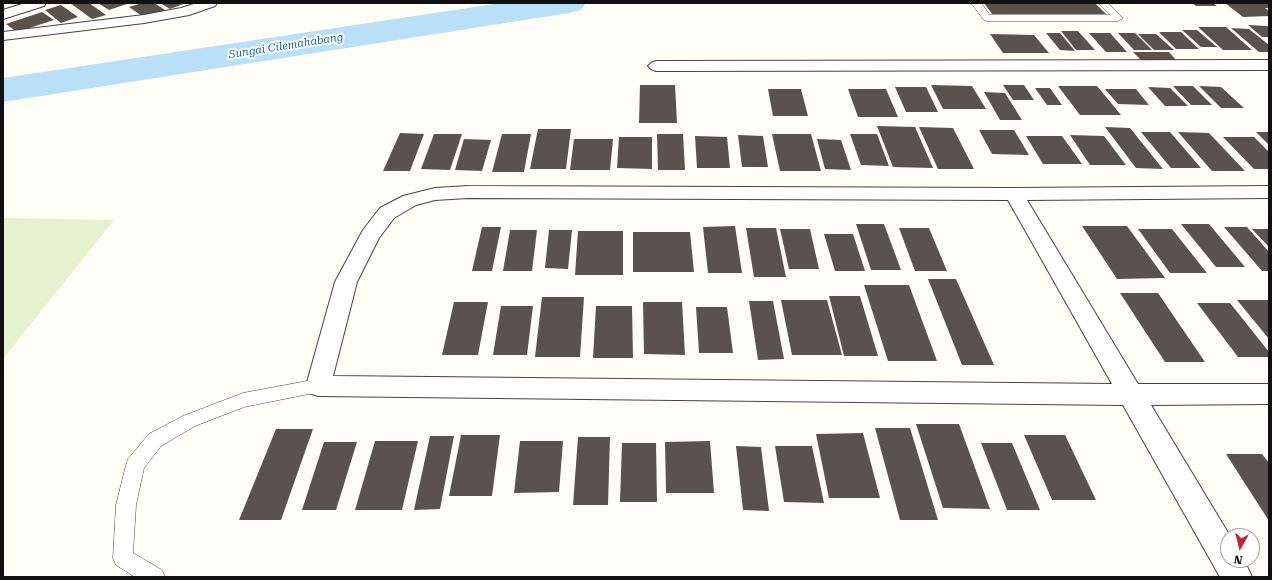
<!DOCTYPE html>
<html>
<head>
<meta charset="utf-8">
<style>
  body { margin:0 }
  #map { position:relative; width:1272px; height:580px; overflow:hidden; background:#fffdf5; font-family:"Roboto Serif",serif }
  canvas { display:block }
  .frame { position:absolute; inset:0; border:4px solid #111; pointer-events:none }
  .north { position:absolute; left:1220px; top:528px; width:40px; height:40px; box-sizing:border-box; background:#fff; border:1px solid #a0a0a0; border-radius:50%; rotate:188deg; font-size:11px; font-weight:700; line-height:16px; text-align:center; color:#111 }
  .north::after { content:''; display:block; margin:auto; width:14px; height:18px; background:#c4262e; clip-path:polygon(50% 0,100% 100%,50% 72%,0 100%) }
</style>
</head>
<body>
<div id="map">
<canvas width="1272" height="580"></canvas>
<div class="frame"></div>
<div class="north">N</div>
</div>
<script>
const c = document.querySelector('canvas').getContext('2d');
c.lineJoin = 'round';
function fill(path, color) { c.fillStyle = color; c.fill(path, 'evenodd'); }
const toPath = rows => new Path2D(rows.map(r => 'M' + r).join(''));
function trace(path, color, width, dash) { c.strokeStyle = color; c.lineWidth = width; c.lineCap = dash ? 'butt' : 'round'; c.setLineDash(dash || []); c.stroke(path); }
function drawText(font, color, halo, rows, align = 'center') {
  c.font = font + ' "Roboto Serif",serif'; c.lineWidth = 4; c.setLineDash([]); c.textBaseline = 'middle'; c.strokeStyle = halo; c.fillStyle = color; for (const [text, x, y, turn = 0] of rows) {
    c.save(); c.translate(x, y); c.rotate((+turn || 0) * Math.PI / 180); c.textAlign = isNaN(turn) ? turn : align; if (halo) c.strokeText(text, 0, 0); c.fillText(text, 0, 0); c.restore();
  }
}
const pitch = toPath([
  [3,218,114,220,3,359]
]);
const river = toPath([
  [501,3,586,3,581,10,569,13,3,102,3,78,501,3]
]);
const building = toPath([
  [70,3,89,3,106,15,92,19],
  [98,3,130,3,109,10],
  [142,3,154,3,165,10,145,18,129,7],
  [160,3,186,3,170,9],
  [984,3,1095,3,1106,14,992,14],
  [1192,3,1213,3,1217,6,1196,6],
  [1225,3,1269,3,1269,8,1265,8,1269,11,1269,16,1243,17],
  [61,5,78,17,61,23,45,10],
  [42,12,54,20,17,32,6,24],
  [1248,25,1267,26,1269,27,1269,37,1262,37],
  [1198,27,1226,27,1252,50,1223,50],
  [1231,28,1249,29,1269,45,1269,52,1259,52],
  [1182,30,1197,30,1217,47,1201,47],
  [1061,31,1078,31,1095,50,1076,50],
  [1159,32,1181,32,1199,49,1176,49],
  [1046,33,1060,33,1075,51,1060,50],
  [1089,33,1110,33,1127,52,1106,52],
  [1118,33,1135,33,1152,50,1134,50],
  [990,34,1034,35,1049,53,1003,53],
  [1138,34,1156,34,1174,50,1154,50],
  [1133,52,1169,52,1176,60,1141,60],
  [640,85,675,85,677,123,639,123],
  [931,85,972,86,986,109,943,109],
  [1003,85,1024,85,1034,100,1013,100],
  [1058,86,1097,86,1121,115,1080,115],
  [1173,86,1193,86,1212,105,1191,105],
  [1199,86,1221,87,1244,108,1221,108],
  [895,87,926,87,938,112,906,112],
  [1148,87,1170,88,1188,106,1165,106],
  [1035,88,1050,88,1062,105,1047,105],
  [768,89,801,89,808,116,773,116],
  [848,89,886,89,898,117,858,117],
  [1105,89,1136,89,1149,105,1118,104],
  [984,92,1005,93,1022,120,1000,120],
  [877,126,915,127,933,168,893,167],
  [919,127,953,128,974,169,938,169],
  [1105,127,1130,128,1163,169,1136,168],
  [538,129,571,129,566,169,530,169],
  [979,130,1014,130,1029,155,992,154],
  [1141,132,1170,132,1201,168,1171,168],
  [1178,132,1209,133,1245,171,1212,171],
  [1256,132,1269,132,1269,145],
  [400,133,424,134,410,171,383,171],
  [434,134,462,134,450,170,421,169],
  [502,134,531,134,524,172,492,172],
  [657,134,683,134,685,170,658,170],
  [772,134,811,134,821,171,780,171],
  [850,134,877,134,889,166,861,165],
  [738,135,763,136,768,167,742,167],
  [1070,135,1104,136,1126,165,1090,165],
  [695,136,727,137,730,168,697,168],
  [1026,136,1062,136,1082,164,1043,164],
  [619,137,652,137,652,169,617,168],
  [1223,137,1254,137,1269,152,1269,169,1254,169],
  [464,139,491,140,482,171,455,170],
  [574,139,613,139,610,170,570,170],
  [817,139,841,140,851,170,825,169],
  [856,224,884,224,901,270,871,270],
  [1181,224,1209,224,1245,267,1216,267],
  [735,226,742,273,708,273,703,227],
  [1082,226,1127,226,1165,278,1117,279],
  [482,227,501,227,492,271,472,271],
  [1224,227,1247,227,1269,252,1269,271,1262,271],
  [746,228,776,228,786,277,754,277],
  [899,228,929,228,947,271,915,271],
  [780,229,810,229,819,269,789,269],
  [1138,229,1172,229,1207,273,1170,273],
  [1252,229,1269,229,1269,247],
  [510,230,537,230,532,271,503,271],
  [549,230,572,230,568,269,545,268],
  [578,231,623,231,623,275,575,275],
  [633,232,690,232,694,272,633,272],
  [824,234,853,234,865,271,835,271],
  [928,279,956,279,994,365,962,365],
  [864,285,909,285,937,361,888,361],
  [1120,293,1158,293,1205,362,1165,362],
  [829,296,860,296,878,356,844,356],
  [542,297,584,297,580,357,535,357],
  [781,300,827,300,842,355,792,355],
  [1237,300,1269,300,1269,339],
  [749,301,773,301,784,359,758,360],
  [454,302,488,302,478,355,442,355],
  [643,302,682,302,685,355,644,354],
  [1197,303,1230,303,1269,352,1269,357,1238,357],
  [501,306,533,306,527,355,493,355],
  [596,306,632,306,633,358,593,358],
  [696,307,727,307,733,353,699,353],
  [916,424,959,424,990,509,943,508],
  [875,428,910,428,938,520,900,520],
  [276,429,313,429,281,520,239,520],
  [863,433,880,498,829,498,816,434],
  [461,435,500,435,492,496,449,496],
  [1024,435,1065,435,1096,500,1052,500],
  [430,436,454,436,440,509,414,510],
  [578,437,610,437,608,505,573,505],
  [375,441,418,441,402,510,355,510],
  [520,441,563,441,559,492,514,493],
  [710,441,714,493,666,493,665,442],
  [324,442,357,442,336,510,302,510],
  [622,443,656,443,657,502,620,502],
  [981,443,1012,443,1040,510,1007,510],
  [736,446,761,447,769,511,743,510],
  [775,446,812,446,824,503,784,502],
  [1226,454,1262,454,1269,463,1269,521]
]);
const service = toPath([
  [971,3,981,3,990,15,1110,15,1098,3,1108,3,1123,18,1118,21,987,21,984,20,971,3],
  [318,379,324,381,326,386,324,391,244,407,195,426,161,446,144,468,136,505,133,553,162,570,165,577,135,577,116,565,113,558,116,505,126,465,128,459,149,434,183,416,243,393,318,379]
]);
const minor = toPath([
  [25,3,46,3,44,6,3,19,3,10,25,3],
  [197,3,217,3,215,6,189,15,144,23,3,40,3,32,144,15,181,8,197,3],
  [1269,60,1269,70,656,71,651,69,648,66,651,63,656,61,1269,60],
  [468,186,1014,188,1269,186,1269,198,1027,200,1138,384,1269,384,1269,404,1151,405,1230,536,1228,536,1228,560,1244,560,1252,577,1220,577,1123,405,318,396,309,393,306,386,335,282,363,230,380,208,403,196,435,188,468,186],
  [468,198,1008,200,1112,384,333,376,357,282,379,238,394,218,416,205,435,200,468,198]
]);
const farWaternames = [
  ["Sungai Cilemahabang",286,46,-9]
];
fill(pitch, '#e6f2cf');
fill(river, '#b9e0f7');
fill(building, '#5a524d');
trace(service, '#444', 1);
trace(minor, '#444', 2);
fill(service, '#fff');
fill(minor, '#fff');
drawText('italic 11px', '#1768a6', '#fff', farWaternames);
</script>
</body>
</html>
